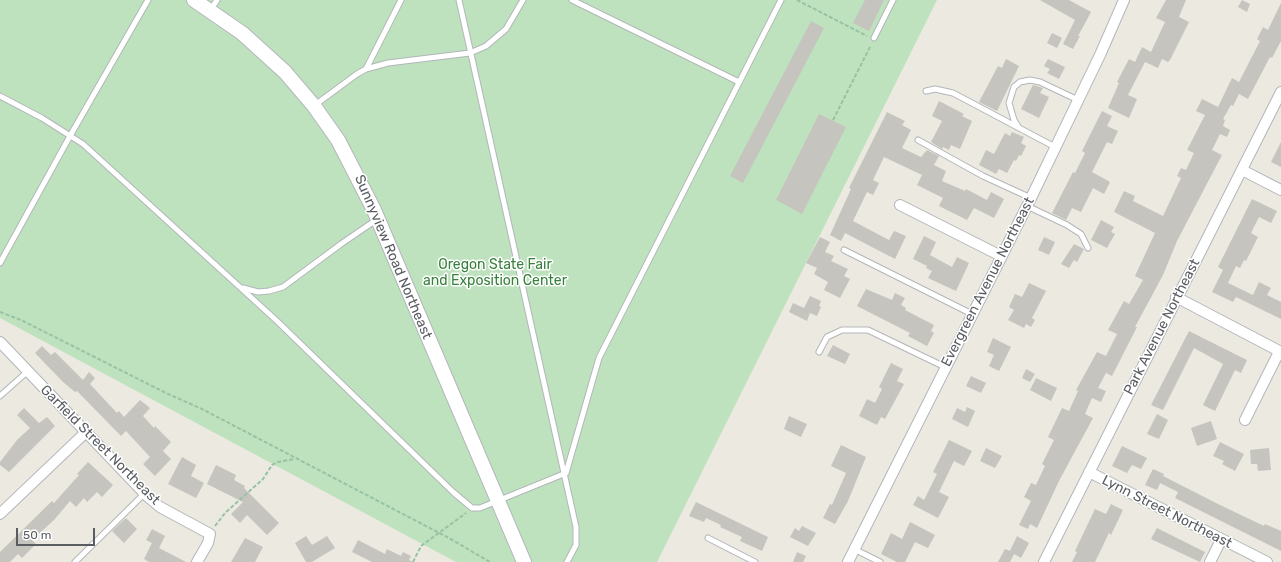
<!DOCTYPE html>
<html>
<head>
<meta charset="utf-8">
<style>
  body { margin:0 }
  #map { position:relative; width:1281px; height:562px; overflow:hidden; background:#ebe9e0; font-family:Rubik,sans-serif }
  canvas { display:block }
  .scale { position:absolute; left:16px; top:528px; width:79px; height:18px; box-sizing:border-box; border:2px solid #595c61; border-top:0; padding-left:5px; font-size:12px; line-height:14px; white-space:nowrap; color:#595c61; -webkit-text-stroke:3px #fff; paint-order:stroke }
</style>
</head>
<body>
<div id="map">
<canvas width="1281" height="562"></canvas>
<div class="scale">50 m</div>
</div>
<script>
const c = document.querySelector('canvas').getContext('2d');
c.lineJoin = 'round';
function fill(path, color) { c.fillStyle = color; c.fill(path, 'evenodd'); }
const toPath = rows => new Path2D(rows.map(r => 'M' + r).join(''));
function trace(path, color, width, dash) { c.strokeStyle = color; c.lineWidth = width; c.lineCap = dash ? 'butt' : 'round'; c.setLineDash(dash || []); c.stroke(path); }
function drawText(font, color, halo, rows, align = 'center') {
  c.font = font + ' Rubik,sans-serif'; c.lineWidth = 3; c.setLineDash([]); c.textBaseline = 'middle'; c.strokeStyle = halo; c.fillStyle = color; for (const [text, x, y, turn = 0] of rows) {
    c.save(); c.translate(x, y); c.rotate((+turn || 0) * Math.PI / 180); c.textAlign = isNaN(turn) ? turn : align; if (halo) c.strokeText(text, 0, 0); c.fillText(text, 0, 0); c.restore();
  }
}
const green = toPath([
  [0,0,937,0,657,562,456,562,0,318]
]);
const building = toPath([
  [865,0,884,0,869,31,853,23],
  [1040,0,1069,0,1091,12,1078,36,1080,36,1073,49,1063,44,1075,20],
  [1166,0,1186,0,1179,17,1189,22,1170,60,1168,62,1162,59,1158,68,1145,62,1128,95,1137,99,1129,118,1108,108,1119,83,1117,82,1129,59,1135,62,1142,47,1151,52,1165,22,1156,18],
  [1242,0,1250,4,1247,12,1238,7],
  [1281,3,1281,41,1272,58,1270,57,1248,99,1239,94,1233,106,1231,105,1223,119,1225,120,1223,126,1230,130,1227,137,1220,134,1212,150,1222,155,1177,241,1163,275,1135,327,1137,327,1112,376,1106,373,1098,388,1106,391,1101,402,1092,398,1085,414,1093,418,1059,481,1037,528,1030,524,1028,529,1019,525,1031,501,1024,497,1031,483,1036,485,1045,466,1042,464,1054,440,1048,437,1062,408,1069,411,1078,391,1076,390,1097,352,1106,356,1117,334,1108,330,1124,301,1129,304,1143,280,1135,276,1155,233,1114,212,1124,191,1135,196,1133,201,1163,216,1181,178,1177,176,1181,168,1186,170,1194,153,1187,150,1205,115,1196,111,1202,99,1218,107,1232,78,1239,82,1260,41,1257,39,1263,27,1268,30],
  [811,21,824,28,743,183,730,176],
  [1052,33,1062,38,1057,48,1047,43],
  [1006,59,1019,66,997,111,979,102,998,66,1002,68],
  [1048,59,1065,67,1059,79,1047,73,1050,69,1044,66],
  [1033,85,1043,88,1040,93,1049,97,1039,118,1021,109],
  [939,101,964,114,962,116,972,121,960,149,951,145,949,150,943,147,942,149,931,142,942,121,932,116],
  [1102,111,1112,116,1107,126,1118,131,1112,144,1107,142,1092,172,1110,182,1104,194,1093,188,1081,212,1072,208,1066,220,1052,213,1073,172,1075,173,1085,153,1082,151],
  [887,112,905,121,902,125,911,130,902,148,921,157,927,150,939,156,934,165,946,171,942,181,965,191,966,189,987,200,991,192,1004,199,994,218,974,208,967,220,939,206,943,198,917,185,922,175,884,157,873,180,879,183,873,195,867,192,853,221,889,240,894,231,906,236,895,259,845,233,841,241,830,235,851,189,849,188],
  [819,114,846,127,802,214,776,200],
  [1012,132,1024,137,1021,143,1026,146,1021,156,1019,155,1016,161,1014,160,1007,173,999,169,996,174,979,165,986,150,994,154,1005,133,1010,136],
  [1281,142,1281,167,1271,162],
  [1252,199,1277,211,1271,223,1259,217,1251,233,1258,237,1246,261,1244,260,1240,268,1236,266,1228,283,1253,295,1259,282,1271,288,1267,295,1281,302,1281,319,1236,297,1233,302,1212,292,1223,270,1218,267],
  [1101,220,1114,227,1111,232,1115,234,1107,248,1091,240],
  [924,236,936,242,930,255,952,267,957,257,969,263,956,291,928,278,932,271,926,268,927,266,913,259],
  [820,237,830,242,825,252,834,256,831,261,848,269,844,276,850,279,840,298,824,290,828,282,814,274,817,268,806,263],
  [1044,237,1055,242,1049,255,1038,250],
  [1074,244,1084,249,1077,262,1074,260,1069,268,1061,264],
  [1029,283,1046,291,1032,318,1035,320,1031,327,1026,324,1024,328,1008,320,1014,310,1009,307,1015,294,1022,297],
  [866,289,892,300,895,293,905,298,901,305,906,308,905,310,934,325,931,331,934,333,927,346,908,336,910,333,857,306],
  [810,296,821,301,819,306,821,307,817,316,810,313,807,321,789,312,793,303,804,308],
  [1189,331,1247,360,1241,373,1235,370,1215,411,1203,405,1223,364,1194,348,1163,410,1151,405],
  [993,338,1011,347,999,371,989,366,994,355,987,352],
  [833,345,850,354,845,364,827,356],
  [42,346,51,355,55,352,83,380,89,372,95,378,90,384,117,413,119,411,124,417,140,400,150,408,143,416,154,428,155,426,171,442,163,451,171,459,155,476,143,464,150,457,126,431,121,436,77,391,75,392,63,382,35,353],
  [891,363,903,369,897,381,904,384,885,419,881,417,877,425,859,416,867,399,875,403,882,389,879,387],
  [1026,369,1035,374,1030,382,1022,378],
  [971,376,986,383,981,393,966,386],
  [1036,378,1057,388,1051,401,1030,390],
  [967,407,975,411,968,427,952,419,957,408,965,412],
  [24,408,39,423,47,417,55,426,9,472,0,465,0,462,17,440,30,428,17,415],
  [1157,414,1168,420,1159,439,1147,434],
  [789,416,807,424,801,437,784,429],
  [1211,421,1217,439,1197,446,1191,428],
  [949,440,972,451,964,466,954,461,939,492,949,497,938,518,913,505,918,496,924,500,937,474,933,472],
  [1220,442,1244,454,1235,471,1222,464,1224,461,1213,456],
  [841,445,866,457,848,501,835,524,823,518,830,504,832,505,846,473,831,466],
  [1122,446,1147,458,1141,469,1132,465,1127,473,1112,466],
  [986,448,1002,456,995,468,980,461],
  [1269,448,1271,470,1258,471,1257,464,1251,464,1250,450],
  [182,457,196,465,191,476,204,483,196,498,168,484],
  [88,462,113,485,102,497,97,492,87,502,84,498,76,507,70,501,54,520,32,540,36,544,22,558,18,554,10,562,0,562,0,552,52,501,54,503,79,475,77,474],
  [216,465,236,475,234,480,245,486,244,488,279,523,267,535,247,515,240,523,231,514,243,502,207,484],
  [1153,469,1164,474,1163,476,1218,504,1264,526,1265,524,1281,531,1281,551,1175,498,1178,492,1160,483,1157,490,1145,485],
  [696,502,768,537,762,551,740,541,742,537,720,527,721,525,706,518,704,522,689,516],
  [1111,504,1123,510,1111,535,1109,533,1095,562,1072,562,1077,552,1075,551,1095,509,1106,514],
  [126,518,137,529,124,543,112,531],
  [910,522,935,535,928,548,915,542,905,562,897,562,881,554,891,533,902,539],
  [802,526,816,533,808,546,790,537,795,528,799,531],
  [1157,528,1205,552,1200,562,1151,539],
  [152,529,165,536,159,548,186,562,149,562,144,559,152,543,146,540],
  [306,536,312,545,327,536,335,548,312,562,306,562,295,543],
  [1017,536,1029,543,1021,558,1014,554,1010,562,998,562,1005,549,1010,551],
  [245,538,263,547,255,562,231,562],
  [358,540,385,554,387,549,401,556,403,552,411,556,409,560,413,562,372,562,352,552],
  [797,552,806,556,803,562,793,562]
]);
const path = toPath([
  [797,0,867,36],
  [833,120,871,45],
  [0,312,21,320,168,394,202,409,447,537,490,562],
  [215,526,225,513,263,479,272,465,278,462,294,459],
  [413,562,421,546,466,513]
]);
const service = toPath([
  [459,0,576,527,576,545,567,562],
  [572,0,739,82],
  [211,9,217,0],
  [874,38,893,0],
  [366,69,401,0],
  [926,91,935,89,953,93,1055,147],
  [0,96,42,118,83,144,277,321,453,492,472,508,480,508,566,473,599,358,781,0],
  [315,105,357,74,366,69,388,63,470,53,486,46,506,29,523,0],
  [1019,128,1014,120,1009,103,1014,87,1020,82,1030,80,1040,82,1078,100],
  [918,140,983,176,1031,198],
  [1027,206,1067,225,1081,234,1088,248],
  [844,250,972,314],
  [0,263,70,136,148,0],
  [243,288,258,292,269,291,283,287,341,244,376,220],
  [819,352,827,337,842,330,868,330,945,367],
  [0,396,27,372],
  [708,538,755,562],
  [854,549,880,562],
  [75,562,144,494]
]);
const minor = toPath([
  [1242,170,1281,190],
  [900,205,1001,256],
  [1176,297,1281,352],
  [0,342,148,497,160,507,210,534,208,543,197,562],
  [1245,420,1279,352],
  [1089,472,1267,562],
  [0,514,85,433],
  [848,562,1031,198,1100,55,1124,0],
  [1044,562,1281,92],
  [1210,562,1221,540]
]);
const secondary = toPath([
  [194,0,242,33,285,72,314,106,338,140,374,210,524,562]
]);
const streetNames = [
  ["Sunnyview Road Northeast",393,257,67],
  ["Evergreen Avenue Northeast",988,282,-63],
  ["Park Avenue Northeast",1162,327,-63],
  ["Garfield Street Northeast",100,445,45],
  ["Lynn Street Northeast",1167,512,27]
];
const parkNames = [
  ["Oregon State Fair",495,265],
  ["and Exposition Center",495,281]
];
fill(green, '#bee2be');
fill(building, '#c6c4be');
trace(service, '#b3b6ba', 7);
trace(minor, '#b3b6ba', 12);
trace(secondary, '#b4b7bc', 16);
trace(path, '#97c2a4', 2, [4, 2]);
trace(service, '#fff', 5);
trace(minor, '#fff', 10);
trace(secondary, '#fff', 14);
drawText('14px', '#595c61', '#fff', streetNames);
drawText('14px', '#38803d', '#fff', parkNames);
</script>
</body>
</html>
